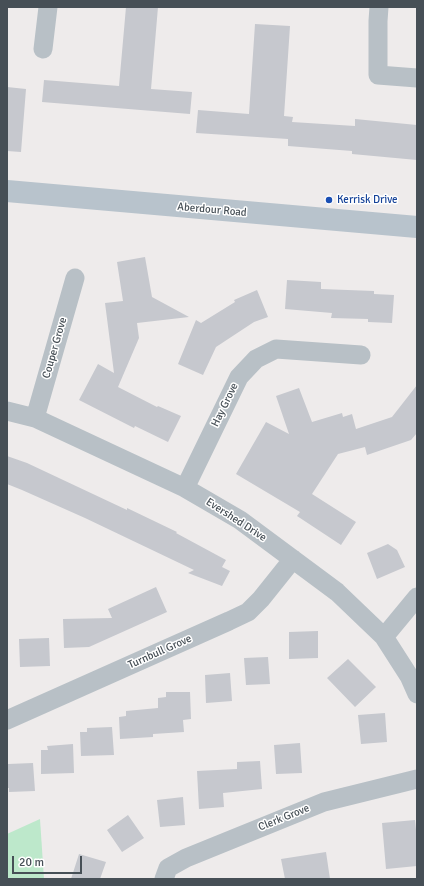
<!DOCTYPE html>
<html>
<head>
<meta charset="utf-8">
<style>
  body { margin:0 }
  #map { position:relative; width:424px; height:886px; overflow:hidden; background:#eeebeb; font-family:Signika,sans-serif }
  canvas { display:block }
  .frame { position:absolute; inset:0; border:8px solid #464f56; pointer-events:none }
  .scale { position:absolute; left:12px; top:856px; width:70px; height:18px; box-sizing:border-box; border:2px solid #464f56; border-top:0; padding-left:5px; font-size:12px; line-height:14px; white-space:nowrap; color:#464f56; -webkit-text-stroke:3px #fff; paint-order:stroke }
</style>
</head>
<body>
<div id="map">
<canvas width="424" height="886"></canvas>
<div class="frame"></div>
<div class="scale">20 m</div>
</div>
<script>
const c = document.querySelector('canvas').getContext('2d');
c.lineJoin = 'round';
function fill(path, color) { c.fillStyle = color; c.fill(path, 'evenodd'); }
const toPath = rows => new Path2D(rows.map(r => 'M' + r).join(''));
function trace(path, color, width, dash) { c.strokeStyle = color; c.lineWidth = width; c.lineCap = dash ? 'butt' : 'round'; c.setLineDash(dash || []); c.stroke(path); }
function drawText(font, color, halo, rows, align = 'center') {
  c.font = font + ' Signika,sans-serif'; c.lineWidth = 3; c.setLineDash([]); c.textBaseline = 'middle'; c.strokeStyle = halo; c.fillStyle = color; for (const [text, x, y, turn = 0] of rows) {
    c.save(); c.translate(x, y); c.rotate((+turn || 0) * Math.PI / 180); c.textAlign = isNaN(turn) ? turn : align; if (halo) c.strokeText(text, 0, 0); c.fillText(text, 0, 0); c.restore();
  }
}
const green = toPath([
  [40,819,44,879,7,879,7,834]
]);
const building = toPath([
  [126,7,158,7,151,89,192,92,190,114,42,102,44,80,119,86],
  [255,24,290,26,284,116,293,117,292,122,355,126,355,119,417,125,417,160,352,154,352,151,288,146,288,139,196,133,198,110,249,114],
  [7,87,26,89,21,152,7,151],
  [145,257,152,297,189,317,137,323,139,338,118,387,157,407,158,406,181,416,168,442,135,426,134,428,79,400,98,364,114,373,105,303,123,301,117,262],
  [287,280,321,282,321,289,374,291,374,294,394,295,392,323,368,322,368,319,331,318,332,313,285,309],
  [257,290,268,317,254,322,216,347,203,375,178,364,196,320,201,323,235,302,234,300],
  [417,385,417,433,411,440,367,455,365,447,338,454,312,494,356,522,341,545,297,516,300,512,236,474,266,422,289,434,276,396,299,388,312,422,342,413,343,417,352,414,356,429,392,417],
  [7,456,27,463,127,510,127,508,177,532,176,533,226,560,222,567,230,571,222,586,188,573,194,570,85,518,22,490,7,484],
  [388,544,397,550,405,567,377,579,367,553],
  [156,587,167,612,89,647,64,648,63,619,112,618,108,609],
  [318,631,318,658,289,659,289,632],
  [49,638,50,666,20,667,19,639],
  [268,657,270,684,246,685,244,658],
  [348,659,376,687,355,707,327,678],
  [230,673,232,701,206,703,205,675],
  [166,692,190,692,191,719,183,720,184,732,153,734,153,737,120,739,119,717,126,716,126,711,158,708,158,698,166,697],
  [385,713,387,742,361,744,358,715],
  [112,727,114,755,81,756,80,732,87,732,87,728],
  [300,743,302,773,276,774,274,745],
  [73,744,74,773,41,774,41,750,48,750,47,746],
  [260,761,262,789,223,793,224,807,199,809,197,771,237,769,237,762],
  [33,763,35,791,9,792,9,788,7,788,7,768,8,768,8,764],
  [183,797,185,825,160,827,157,800],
  [128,815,144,838,122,852,107,830],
  [415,820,417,839,417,866,386,869,382,823],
  [326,852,330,879,285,879,281,859],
  [79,854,106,862,100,879,71,879]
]);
const street = toPath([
  [379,7,378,21,378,75,417,78],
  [43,49,48,7],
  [7,411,35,418,185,488,240,520,337,592,384,637,409,676,417,694],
  [35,418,75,278],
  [185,488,239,377,256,359,276,349,361,355],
  [384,637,417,597],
  [7,720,229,621,248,612,261,599,293,559],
  [164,879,168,868,186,858,324,802,417,779]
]);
const secondary = toPath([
  [7,191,417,227]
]);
const markers = [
  [329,200,4,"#1a4fb4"]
];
const transitNames = [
  ["Kerrisk Drive",337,200]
];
const streetNames = [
  ["Aberdour Road",212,210,5],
  ["Couper Grove",55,348,-74],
  ["Hay Grove",225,405,-64],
  ["Evershed Drive",236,520,33],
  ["Turnbull Grove",160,652,-24],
  ["Clerk Grove",284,818,-22]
];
fill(green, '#bde8cb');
fill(building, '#c6c8ce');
trace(street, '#b8c0c6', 19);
trace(secondary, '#b8c3cc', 22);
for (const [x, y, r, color] of markers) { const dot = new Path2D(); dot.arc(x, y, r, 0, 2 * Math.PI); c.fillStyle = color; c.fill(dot); trace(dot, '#fff', 1.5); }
drawText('11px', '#164399', '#fff', transitNames, 'left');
drawText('11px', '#464f56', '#fff', streetNames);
</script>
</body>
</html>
